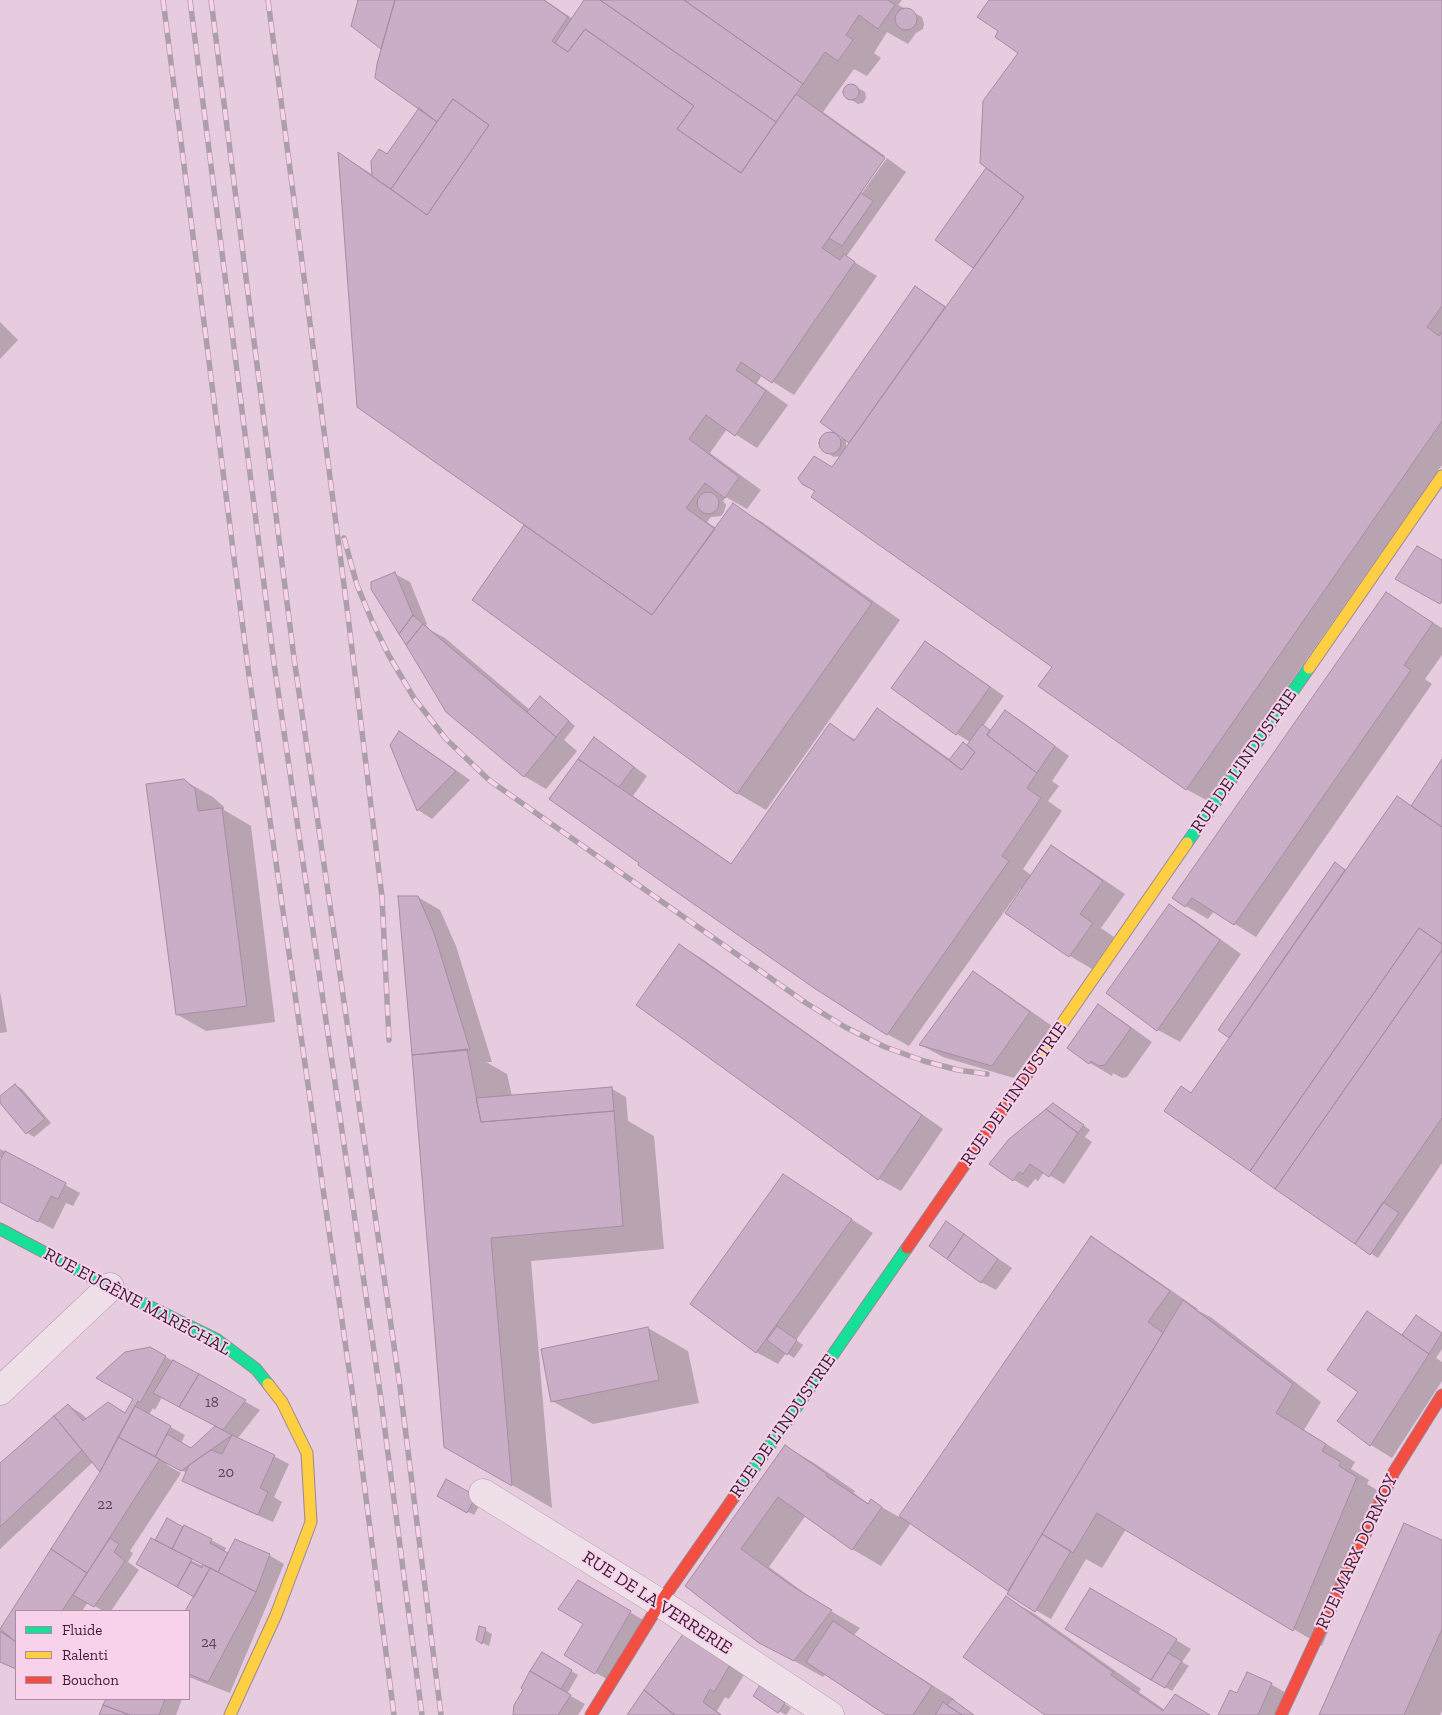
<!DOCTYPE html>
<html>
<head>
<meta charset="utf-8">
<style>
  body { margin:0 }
  #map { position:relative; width:1442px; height:1715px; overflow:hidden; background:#e6ccde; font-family:"Zilla Slab",serif }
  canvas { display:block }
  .legend { position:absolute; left:15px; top:1610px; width:175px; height:90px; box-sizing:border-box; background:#f8d2ea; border:1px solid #ac8aa2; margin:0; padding:6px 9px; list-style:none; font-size:15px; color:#3b1d37 }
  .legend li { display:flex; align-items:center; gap:10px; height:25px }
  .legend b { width:25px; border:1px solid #ac8aa2 }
</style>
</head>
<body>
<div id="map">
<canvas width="1442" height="1715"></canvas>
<ul class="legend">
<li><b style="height:6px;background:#16e098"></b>Fluide</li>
<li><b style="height:6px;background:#ffcf43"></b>Ralenti</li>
<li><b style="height:6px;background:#f24e42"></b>Bouchon</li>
</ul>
</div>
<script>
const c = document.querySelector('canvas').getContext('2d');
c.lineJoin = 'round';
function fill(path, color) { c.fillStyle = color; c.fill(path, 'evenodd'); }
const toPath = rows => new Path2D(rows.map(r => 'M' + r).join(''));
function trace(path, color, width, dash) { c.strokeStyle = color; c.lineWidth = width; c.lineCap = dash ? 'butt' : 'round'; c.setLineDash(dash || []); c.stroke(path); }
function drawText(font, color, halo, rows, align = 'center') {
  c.font = font + ' "Zilla Slab",serif'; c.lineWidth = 4; c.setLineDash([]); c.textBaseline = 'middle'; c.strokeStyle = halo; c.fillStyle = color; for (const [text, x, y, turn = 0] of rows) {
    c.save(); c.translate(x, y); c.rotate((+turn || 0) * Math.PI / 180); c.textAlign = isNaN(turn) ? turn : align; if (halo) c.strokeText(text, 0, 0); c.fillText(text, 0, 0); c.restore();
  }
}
const shadow = toPath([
  [359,0,545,0,573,19,586,0,902,0,898,5,922,17,924,24,923,29,916,33,908,44,887,32,874,53,881,58,867,76,854,69,823,112,885,156,852,203,854,204,887,158,906,172,846,257,877,276,794,395,762,375,757,383,788,405,757,448,727,429,710,453,761,490,747,509,726,497,723,501,726,505,724,512,721,516,711,517,707,522,716,528,733,505,762,522,900,620,766,810,737,793,474,600,526,524,340,154,373,175,420,108,382,47,352,26],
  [990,0,1442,0,1442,465,1208,801,1186,789,1054,667,833,468,841,456,834,457,823,450,820,440,825,434,833,433,842,439,843,438,916,287,947,307,975,268,937,240,988,167,1020,52,1000,31],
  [846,440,851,443,846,449],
  [852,85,865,92,866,98,863,103,858,104,845,96,844,90,847,86],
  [0,322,18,340,0,359],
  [395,574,410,582,427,624,426,625,430,630,445,638,530,710,547,702,575,726,564,740,577,751,546,789,524,776,447,711],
  [1386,594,1442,628,1442,655,1425,679,1432,684,1256,937,1214,911,1208,919,1186,906,1174,898],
  [926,642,940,651,1004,696,983,726,991,731,1005,711,1020,720,1069,756,1052,781,1059,786,1048,801,1062,811,1023,869,1032,876,1051,847,1073,859,1125,894,1101,928,1114,937,1092,969,1070,956,1007,913,1023,889,1021,888,909,1046,887,1034,551,799,594,739,609,748,647,776,633,796,732,864,830,725,856,740,877,710,899,723,951,760,968,746,970,742,957,734,893,688],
  [400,732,414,741,470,780,432,819,418,810,391,745],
  [1442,761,1442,1163,1378,1258,1355,1243,1192,1094,1231,1037,1220,1030,1335,864,1347,870,1412,806],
  [183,780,213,797,224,807,224,810,251,826,275,1022,206,1031,178,1015],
  [418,897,440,910,456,946,492,1062,486,1062,507,1074,512,1096,612,1089,626,1097,628,1121,654,1136,664,1249,531,1261,552,1508,445,1446],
  [1169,905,1191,918,1241,954,1180,1042,1158,1030,1107,993],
  [679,945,701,958,943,1129,901,1191,879,1179],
  [973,973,995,986,1052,1026,1014,1078,943,1057,921,1045],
  [0,991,7,1032,0,1033],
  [1098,1006,1120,1019,1152,1042,1127,1077,1122,1078,1113,1073,1112,1076,1090,1063,1069,1048],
  [15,1085,22,1089,51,1123,34,1137,27,1133,0,1101,0,1098],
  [1061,1109,1090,1130,1085,1137,1092,1142,1064,1184,1044,1172,1038,1181,1035,1179,1028,1188,1014,1180],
  [0,1149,80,1193,73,1206,66,1203,53,1229,0,1201,0,1163,2,1159,0,1157],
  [783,1176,873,1233,796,1340,803,1345,794,1358,786,1353,778,1364,756,1352],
  [1091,1238,1120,1255,1198,1309,1197,1310,1212,1318,1321,1402,1304,1430,1355,1462,1351,1469,1369,1480,1367,1484,1385,1495,1322,1646,1126,1529,1102,1568,1086,1559,1051,1619,1008,1594,1010,1591,911,1523,881,1566,852,1549,806,1515,769,1567,824,1607,860,1628,854,1635,954,1699,953,1701,974,1715,889,1715,826,1674,823,1677,759,1641,687,1586,785,1446,814,1463,855,1491,854,1493,869,1504,871,1501,899,1517],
  [971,1240,1012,1268,996,1290,981,1282],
  [1367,1312,1403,1335,1423,1320,1442,1334,1442,1349,1436,1358,1442,1362,1442,1381,1392,1458,1371,1445,1339,1421,1360,1391],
  [648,1328,688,1351,699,1403,593,1424,552,1401],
  [150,1348,260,1410,238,1438,289,1464,274,1497,282,1502,273,1522,198,1489,183,1480,187,1473,168,1463,167,1465,181,1473,130,1551,133,1553,128,1562,139,1570,111,1611,103,1611,88,1602,82,1611,16,1611,16,1669,0,1662,0,1632,101,1472,93,1462,0,1549,0,1465,68,1405,82,1414,87,1419,126,1414,135,1399],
  [162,1397,217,1426,191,1450,181,1443,185,1435,149,1415,153,1408,155,1410],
  [439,1496,482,1501,474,1515],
  [167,1520,211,1540,226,1548,224,1552,228,1554,269,1555,284,1564,230,1693,189,1677,189,1611,187,1611,195,1596,138,1564,167,1548],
  [187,1555,213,1569,213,1571,186,1558],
  [1442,1541,1442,1711,1440,1715,1321,1715],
  [578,1582,645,1621,610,1681,565,1655,585,1623],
  [1091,1589,1191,1649,1182,1662,1189,1666,1172,1691,1067,1629],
  [1006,1598,1035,1614,1141,1689,1139,1692,1165,1710,1208,1715,1047,1715],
  [485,1630,492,1634,489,1646,477,1640],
  [684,1635,744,1675,729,1699,725,1697,717,1711,722,1715,629,1715],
  [542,1654,578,1675,567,1694,585,1704,578,1715,515,1715,525,1689,522,1687],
  [1271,1684,1286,1693,1276,1715,1219,1715],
  [767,1691,791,1708,786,1715,779,1711],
  [107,1699,182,1699,176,1715,100,1715]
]);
const building = toPath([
  [358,0,395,0,381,49,351,26,358,0],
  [395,0,544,0,568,17,552,41,568,52,585,29,694,106,677,129,741,173,796,94,885,158,822,248,840,260,844,254,855,262,772,383,741,362,736,370,766,391,735,436,706,415,689,439,739,477,725,498,705,483,686,508,715,529,652,615,357,407,338,152,427,215,489,125,453,99,437,122,375,78,377,64,395,0],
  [584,0,600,0,776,122,741,173,677,129,694,106,585,29,568,52,555,43,584,0],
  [600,0,684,0,803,84,776,122,600,0],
  [684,0,888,0,895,5,878,29,859,15,846,35,853,40,838,61,825,52,803,84,684,0],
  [989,0,1442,0,1442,306,1427,327,1439,336,1442,332,1442,421,1186,790,1038,686,1052,667,811,497,815,491,802,484,798,478,814,456,832,467,1024,197,980,163,983,101,1018,53,995,37,998,31,977,17,989,0],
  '895 19a11 11 0 1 1 22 0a11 11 0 1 1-22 0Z',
  '843 92a8 8 0 1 1 16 0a8 8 0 1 1-16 0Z',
  [453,99,489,125,427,215,391,189,453,99],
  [419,108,437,122,391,189,372,176,371,161,379,149,387,154,419,108],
  [986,168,1024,197,973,268,935,240,986,168],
  [861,193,873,201,842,246,829,238,861,193],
  [915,286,945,307,849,443,820,422,915,286],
  '819 443a11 11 0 1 1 22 0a11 11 0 1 1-22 0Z',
  '697 503a11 11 0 1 1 22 0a11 11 0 1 1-22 0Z',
  [733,503,872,603,737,794,472,600,524,525,652,615,733,503],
  [1417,546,1442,560,1442,601,1440,604,1395,579,1417,546],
  [395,572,413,615,399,634,371,589,371,582,395,572],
  [1386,592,1433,623,1404,665,1411,670,1234,925,1192,898,1185,907,1172,898,1386,592],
  [413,615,423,624,406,645,399,634,413,615],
  [423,624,556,737,524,777,446,712,406,645,423,624],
  [925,641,990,687,956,735,891,688,925,641],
  [540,696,569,721,556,737,527,712,540,696],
  [877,708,962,770,975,752,967,745,982,724,990,730,987,735,1037,773,1027,788,1041,798,1002,856,1009,861,887,1035,814,988,638,865,639,863,549,799,578,759,731,864,830,723,854,741,877,708],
  [1005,710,1055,746,1037,773,987,735,1005,710],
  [399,731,456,771,417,811,390,745,399,731],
  [594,737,634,767,619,787,578,759,594,737],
  [963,742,975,752,962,770,949,760,963,742],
  [1442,759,1442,827,1411,806,1442,759],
  [184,779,195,789,198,811,222,808,247,1006,176,1015,146,784,184,779],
  [1397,796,1442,827,1442,944,1419,928,1250,1171,1164,1111,1181,1086,1191,1093,1397,796],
  [1051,845,1103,881,1080,914,1093,923,1069,957,1005,913,1051,845],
  [1335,862,1345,870,1229,1038,1218,1030,1335,862],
  [398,896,418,896,434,933,470,1050,412,1055,398,896],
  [1169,904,1220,940,1157,1031,1106,993,1169,904],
  [1419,928,1442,944,1442,950,1275,1189,1250,1171,1419,928],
  [679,944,922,1115,878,1180,636,1005,679,944],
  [1442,950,1442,1118,1355,1244,1275,1189,1442,950],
  [973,971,1030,1012,992,1066,919,1045,973,971],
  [1098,1004,1131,1028,1105,1065,1099,1066,1091,1061,1089,1064,1067,1048,1098,1004],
  [467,1049,481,1122,614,1111,623,1226,491,1238,512,1486,444,1447,412,1055,467,1049],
  [15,1084,45,1119,26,1134,0,1103,0,1096,15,1084],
  [612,1087,614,1111,481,1122,476,1098,612,1087],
  [1053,1103,1084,1125,1078,1133,1046,1109,1053,1103],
  [1046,1109,1078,1133,1049,1177,1030,1164,1023,1174,1019,1172,1013,1181,989,1164,1009,1139,1046,1109],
  [5,1151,66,1183,58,1199,51,1196,38,1222,0,1202,0,1161,5,1151],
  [783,1174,852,1219,756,1353,690,1304,783,1174],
  [1383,1202,1399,1213,1370,1255,1355,1244,1383,1202],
  [946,1221,964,1234,947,1259,929,1246,946,1221],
  [964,1234,998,1259,981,1283,947,1259,964,1234],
  [1091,1236,1170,1291,1148,1322,1163,1333,1008,1591,899,1516,1091,1236],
  [1183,1300,1293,1384,1276,1413,1326,1444,1322,1451,1341,1462,1339,1466,1357,1477,1293,1631,1097,1513,1073,1553,1042,1534,1183,1300],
  [1367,1311,1429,1354,1370,1446,1337,1421,1358,1392,1327,1370,1367,1311],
  [1416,1315,1442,1333,1429,1354,1402,1335,1416,1315],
  [777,1326,797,1340,787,1355,767,1340,777,1326],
  [648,1327,659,1380,551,1402,541,1349,648,1327],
  [150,1347,166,1356,140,1403,138,1401,100,1472,54,1416,68,1404,83,1421,108,1402,125,1413,133,1399,96,1378,125,1352,150,1347],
  [173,1360,199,1374,179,1407,153,1393,173,1360],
  [199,1374,246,1400,223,1430,179,1407,199,1374],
  [135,1406,171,1426,155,1457,118,1437,135,1406],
  [54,1416,82,1450,0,1527,0,1463,54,1416],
  [215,1426,232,1435,181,1471,155,1457,167,1434,191,1448,215,1426],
  [232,1435,275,1455,260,1488,268,1492,258,1515,182,1481,189,1465,211,1450,222,1454,232,1435],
  [118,1437,160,1459,87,1573,51,1549,100,1472,118,1437],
  [785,1445,827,1474,826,1476,868,1504,871,1499,882,1507,852,1550,778,1497,741,1549,795,1588,832,1610,794,1661,759,1643,685,1586,785,1445],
  [446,1479,476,1496,467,1513,437,1496,446,1479],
  [167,1518,183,1527,172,1549,155,1540,167,1518],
  [1404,1523,1442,1540,1442,1629,1404,1715,1319,1715,1404,1523],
  [184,1525,212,1539,210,1543,228,1553,218,1572,172,1549,184,1525],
  [1042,1534,1071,1551,1035,1612,1007,1594,1042,1534],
  [110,1538,119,1544,114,1552,125,1561,94,1607,73,1595,110,1538],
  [151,1538,192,1559,177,1587,136,1564,151,1538],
  [235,1539,270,1554,256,1592,218,1572,235,1539],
  [51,1549,87,1573,62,1611,16,1611,16,1642,0,1629,51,1549],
  [191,1562,202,1568,203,1565,210,1568,194,1597,177,1587,191,1562],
  [210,1568,256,1592,208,1682,189,1674,189,1611,185,1611,210,1568],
  [578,1580,631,1611,595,1674,564,1655,583,1624,558,1609,578,1580],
  [1090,1588,1177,1639,1151,1680,1065,1629,1090,1588],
  [1006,1596,1113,1672,1111,1675,1163,1711,1175,1694,1210,1715,1045,1715,963,1657,1006,1596],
  [833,1621,932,1686,913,1715,886,1715,806,1662,833,1621],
  [479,1626,486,1628,482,1644,476,1640,479,1626],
  [0,1631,16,1642,16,1669,0,1662,0,1631],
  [683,1634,730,1665,714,1692,710,1689,703,1702,721,1715,675,1715,644,1690,683,1634],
  [542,1652,572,1670,561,1689,530,1671,542,1652],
  [1168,1653,1182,1661,1165,1688,1151,1680,1168,1653],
  [530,1671,571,1695,558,1715,513,1715,514,1705,523,1690,521,1688,530,1671],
  [1247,1672,1272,1683,1258,1715,1218,1715,1230,1690,1237,1693,1247,1672],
  [760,1685,785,1703,778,1713,753,1696,760,1685],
  [644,1690,674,1715,627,1715,644,1690],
  [106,1699,165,1699,159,1715,130,1715,103,1705,106,1699],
  [952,1699,974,1715,962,1715,947,1705,952,1699],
  [943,1702,947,1705,962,1715,935,1715,943,1702],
  [103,1705,130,1715,99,1715,103,1705]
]);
const street = toPath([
  [0,1391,110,1287],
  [483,1493,660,1603,830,1715]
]);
const fast = toPath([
  [1187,843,1309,668],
  [0,1229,110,1287,216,1339,256,1369,268,1384],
  [734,1497,907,1248]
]);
const slow = toPath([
  [1309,668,1442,476],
  [1030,1070,1187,843],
  [230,1715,276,1615,311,1522,307,1453,282,1402,268,1384]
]);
const jam = toPath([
  [907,1248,1030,1070],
  [591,1715,660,1603,734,1497],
  [1281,1715,1394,1472,1442,1395]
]);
const rail = toPath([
  [163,0,248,668,353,1397,394,1715],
  [190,0,274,663,380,1392,422,1715],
  [211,0,294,658,400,1387,441,1715],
  [268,0,348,616,382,897,389,1040],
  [344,538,357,585,372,621,388,654,414,698,446,739,489,780,806,1003,845,1027,885,1047,924,1061,958,1070,987,1074]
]);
const numberNames = [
  ["18",212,1403],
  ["20",226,1473],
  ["22",105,1505],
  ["24",209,1643]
];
const streetNames = [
  ["RUE DE L'INDUSTRIE",1244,761,-55],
  ["RUE DE L'INDUSTRIE",1014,1094,-55],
  ["RUE EUGÈNE MARÉCHAL",137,1302,28],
  ["RUE DE L'INDUSTRIE",783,1426,-55],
  ["RUE MARX DORMOY",1357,1552,-65],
  ["RUE DE LA VERRERIE",657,1603,33]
];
fill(shadow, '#0003');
fill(building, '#caadc6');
trace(building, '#a78ba3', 1);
trace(street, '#ab95a6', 29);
trace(fast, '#9b8696', 13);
trace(slow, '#9b8696', 13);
trace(jam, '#9b8696', 13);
trace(street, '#eedfe8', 28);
trace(fast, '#16e098', 11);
trace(slow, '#ffcf43', 11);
trace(jam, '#f24e42', 11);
trace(rail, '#ad9fa9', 5.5);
trace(rail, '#f8d2ea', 4, [11]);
drawText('15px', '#5f415b', null, numberNames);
drawText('18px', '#3b1d37', '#f8d2ea', streetNames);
</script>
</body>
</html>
